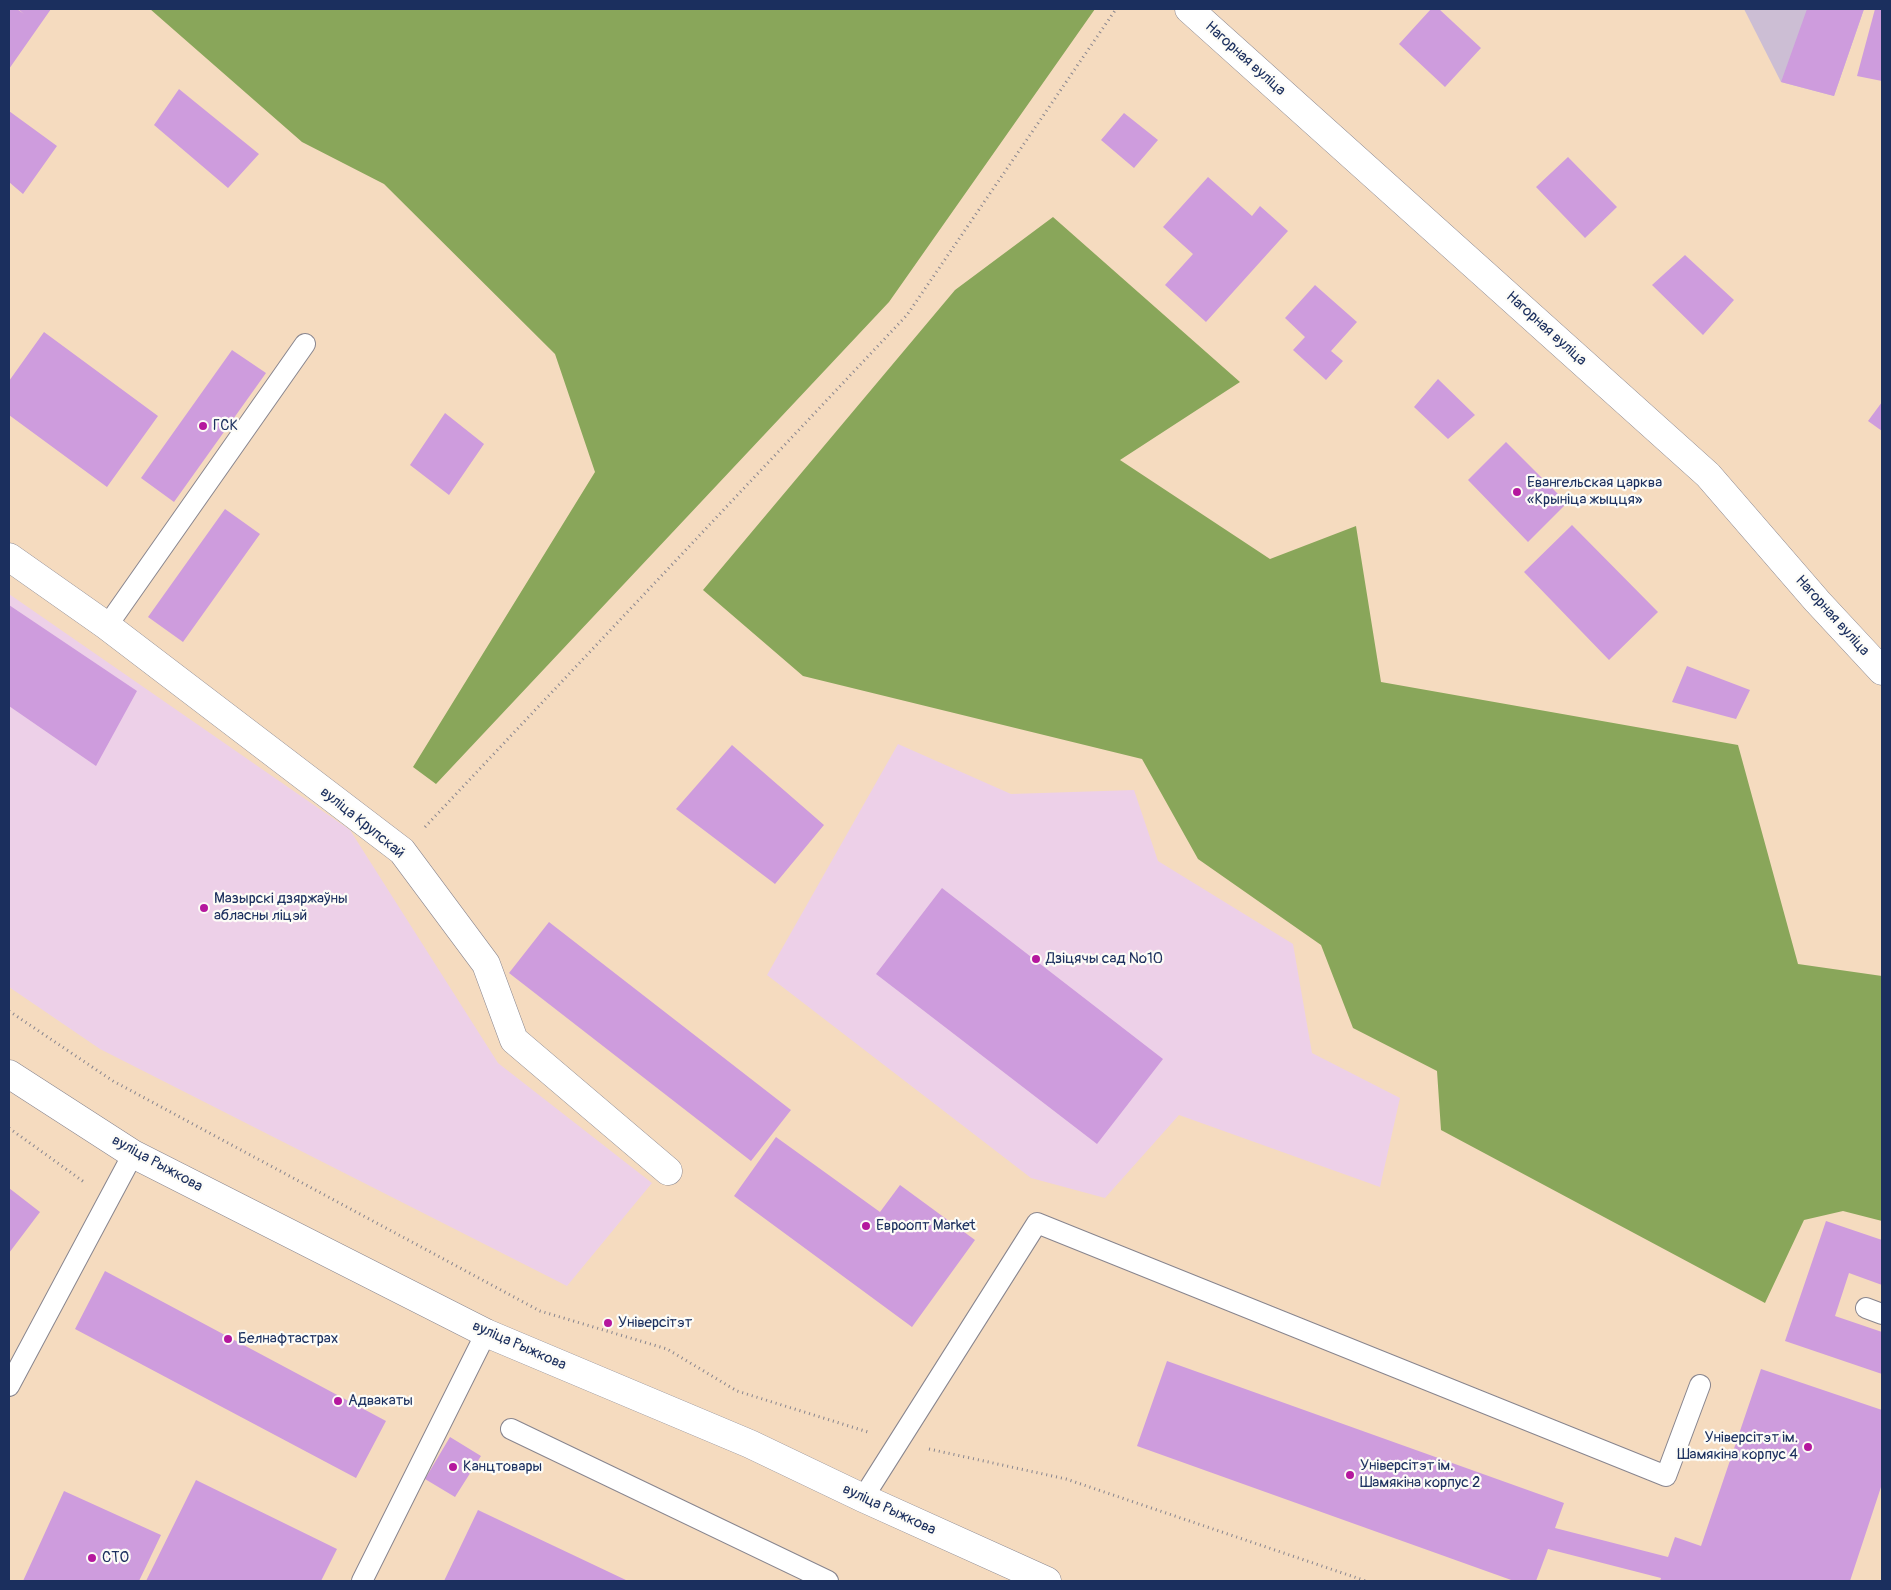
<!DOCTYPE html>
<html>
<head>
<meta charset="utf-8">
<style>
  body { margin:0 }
  #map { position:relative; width:1891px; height:1590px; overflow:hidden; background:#f5dbbf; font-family:Pangolin,sans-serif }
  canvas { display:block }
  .frame { position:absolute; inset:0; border:10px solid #1b2f5e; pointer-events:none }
</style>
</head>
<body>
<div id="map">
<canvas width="1891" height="1590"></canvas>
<div class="frame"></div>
</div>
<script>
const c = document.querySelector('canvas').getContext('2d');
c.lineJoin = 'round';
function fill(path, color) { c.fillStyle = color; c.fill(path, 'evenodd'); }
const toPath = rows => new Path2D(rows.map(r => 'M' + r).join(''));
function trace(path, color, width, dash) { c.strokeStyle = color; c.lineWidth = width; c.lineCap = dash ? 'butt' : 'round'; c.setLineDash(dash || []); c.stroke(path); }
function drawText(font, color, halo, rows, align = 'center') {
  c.font = font + ' Pangolin,sans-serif'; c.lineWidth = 4.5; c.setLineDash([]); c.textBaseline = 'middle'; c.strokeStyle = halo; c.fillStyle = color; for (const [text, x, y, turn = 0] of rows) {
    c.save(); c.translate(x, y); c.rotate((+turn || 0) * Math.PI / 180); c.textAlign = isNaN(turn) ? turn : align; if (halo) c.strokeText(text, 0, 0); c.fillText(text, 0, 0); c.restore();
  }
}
const built = toPath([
  [9,594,350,830,498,1063,652,1183,567,1286,100,1049,9,987],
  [898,744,1011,794,1134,790,1158,861,1293,944,1312,1053,1400,1098,1380,1187,1179,1115,1105,1198,1031,1178,767,975]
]);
const industrial = toPath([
  [1744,9,1864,9,1834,96,1781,82]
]);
const forest = toPath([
  [150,9,1095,9,889,302,436,784,413,767,595,472,555,354,384,184,302,142],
  [1053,217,1240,382,1120,460,1270,559,1356,526,1381,682,1738,745,1798,964,1882,976,1882,1221,1843,1211,1804,1220,1765,1303,1441,1130,1437,1071,1353,1028,1321,945,1198,859,1142,759,803,676,703,590,955,290]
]);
const building = toPath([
  [9,9,17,9,24,14,18,9,51,9,9,69],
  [1431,9,1439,9,1481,48,1445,87,1399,44],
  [1807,9,1864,9,1834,96,1781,82],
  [1875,9,1882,9,1882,81,1857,76],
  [179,89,259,154,228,188,154,125],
  [9,111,57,146,23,194,9,182],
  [1124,113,1158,140,1134,168,1101,140],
  [1568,157,1617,207,1585,238,1536,187],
  [1208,177,1252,216,1260,206,1288,231,1206,322,1165,285,1193,254,1163,227],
  [1685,255,1734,300,1703,335,1652,285],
  [1315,285,1357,322,1331,351,1343,361,1326,380,1293,350,1305,337,1285,318],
  [44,332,158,416,107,487,9,415,9,381],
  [232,350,266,373,174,502,141,478],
  [1438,379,1475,415,1448,439,1414,407],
  [1882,402,1882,431,1868,421],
  [445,413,484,444,449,495,410,465],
  [1506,442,1567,503,1528,542,1468,480],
  [225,509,260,534,183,642,148,617],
  [1572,525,1658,612,1609,660,1524,572],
  [9,605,137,691,96,766,9,706],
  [1687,666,1750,690,1736,719,1672,702],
  [732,745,824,825,775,884,676,809],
  [942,888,1163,1059,1097,1144,876,974],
  [549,922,791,1110,751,1161,509,973],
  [776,1137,880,1212,900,1185,975,1240,912,1327,734,1196],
  [9,1188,40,1212,9,1253],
  [1826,1221,1882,1240,1882,1285,1849,1273,1835,1316,1882,1332,1882,1374,1785,1341],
  [105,1271,386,1421,356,1478,75,1329],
  [1167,1361,1564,1503,1555,1528,1668,1557,1675,1537,1701,1546,1761,1369,1882,1410,1882,1484,1850,1581,1660,1581,1661,1578,1548,1549,1536,1581,1514,1581,1137,1446],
  [450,1437,481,1456,455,1497,425,1479],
  [196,1480,337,1549,321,1581,146,1581],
  [64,1491,161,1535,139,1581,23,1581],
  [478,1510,628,1581,444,1581]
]);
const path = toPath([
  [425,827,907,315,1116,9],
  [9,1011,113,1081,540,1311,667,1349,737,1391,868,1432],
  [9,1128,84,1182],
  [929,1449,1066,1479,1366,1581]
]);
const service = toPath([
  [107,626,305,344],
  [1866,1308,1882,1314],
  [9,1386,133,1154],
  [511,1429,828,1581],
  [863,1498,1037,1223,1666,1476,1700,1385],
  [362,1581,486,1333]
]);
const minor = toPath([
  [1189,9,1708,475,1817,601,1882,671],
  [9,557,107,626,402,851,486,964,514,1040,668,1171]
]);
const secondary = toPath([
  [9,1074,133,1154,486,1333,750,1444,863,1498,1047,1581]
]);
const markers = [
  [203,426,5,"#b5179e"],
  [1517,492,5,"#b5179e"],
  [204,908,5,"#b5179e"],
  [1036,959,5,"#b5179e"],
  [866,1226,5,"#b5179e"],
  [608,1323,5,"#b5179e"],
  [228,1339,5,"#b5179e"],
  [338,1401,5,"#b5179e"],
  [1808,1447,5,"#b5179e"],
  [453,1467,5,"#b5179e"],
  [1350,1475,5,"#b5179e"],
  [92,1558,5,"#b5179e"]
];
const streetNames = [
  ["Нагорная вуліца",1245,59,42],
  ["Нагорная вуліца",1546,329,42],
  ["Нагорная вуліца",1832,616,48],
  ["вуліца Крупскай",362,823,39],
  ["вуліца Рыжкова",157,1164,29],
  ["вуліца Рыжкова",519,1346,24],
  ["вуліца Рыжкова",889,1510,25]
];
const poiNames = [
  ["ГСК",213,426],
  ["Евангельская царква",1527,483],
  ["«Крыніца жыцця»",1527,500],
  ["Мазырскі дзяржаўны",214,899],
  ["абласны ліцэй",214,916],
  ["Дзіцячы сад №10",1046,959],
  ["Евроопт Market",876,1226],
  ["Універсітэт",618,1323],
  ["Белнафтастрах",238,1339],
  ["Адвакаты",348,1401],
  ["Універсітэт ім.",1798,1438,"right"],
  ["Шамякіна корпус 4",1798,1455,"right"],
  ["Універсітэт ім.",1360,1466],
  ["Шамякіна корпус 2",1360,1483],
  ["Канцтовары",463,1467],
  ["СТО",102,1558]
];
fill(built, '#edd0e8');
fill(industrial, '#ccbed4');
fill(forest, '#89a65a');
fill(building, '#ce9cdd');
trace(service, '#88858e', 22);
trace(minor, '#88858e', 29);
trace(secondary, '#88858e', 29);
trace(path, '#88858e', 3, [1, 4]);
trace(service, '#fff', 20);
trace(minor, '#fff', 28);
trace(secondary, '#fff', 28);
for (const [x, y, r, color] of markers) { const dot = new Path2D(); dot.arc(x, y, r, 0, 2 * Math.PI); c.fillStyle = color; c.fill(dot); trace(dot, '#fdfcf7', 2); }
drawText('15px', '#1b2f5e', '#fdfcf7', streetNames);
drawText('15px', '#1b2f5e', '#fdfcf7', poiNames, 'left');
</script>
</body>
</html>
